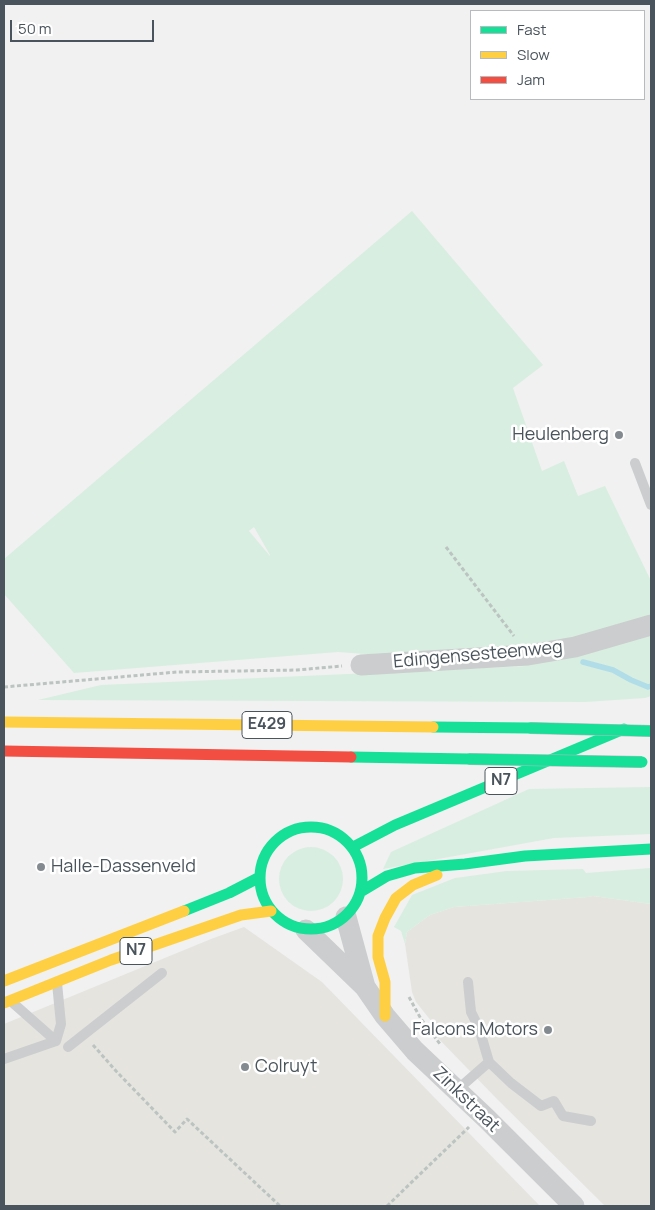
<!DOCTYPE html>
<html>
<head>
<meta charset="utf-8">
<style>
  body { margin:0 }
  #map { position:relative; width:655px; height:1210px; overflow:hidden; background:#f1f1f1; font-family:Manrope,sans-serif }
  canvas { display:block }
  .frame { position:absolute; inset:0; border:5px solid #4a545c; pointer-events:none }
  .legend { position:absolute; left:470px; top:10px; width:175px; height:90px; box-sizing:border-box; background:#fff; border:1px solid #b7bbbe; margin:0; padding:6px 9px; list-style:none; font-size:15px; color:#4a545c }
  .legend li { display:flex; align-items:center; gap:10px; height:25px }
  .legend b { width:25px; border:1px solid #b7bbbe }
  .scale { position:absolute; left:10px; top:20px; width:144px; height:22px; box-sizing:border-box; border:2px solid #4a545c; border-top:0; padding-left:6px; font-size:15px; line-height:18px; white-space:nowrap; color:#4a545c; -webkit-text-stroke:4px #fff; paint-order:stroke }
</style>
</head>
<body>
<div id="map">
<canvas width="655" height="1210"></canvas>
<div class="frame"></div>
<ul class="legend">
<li><b style="height:6px;background:#16e098"></b>Fast</li>
<li><b style="height:6px;background:#ffcf43"></b>Slow</li>
<li><b style="height:6px;background:#f24e42"></b>Jam</li>
</ul>
<div class="scale">50 m</div>
</div>
<script>
const c = document.querySelector('canvas').getContext('2d');
c.lineJoin = 'round';
function fill(path, color) { c.fillStyle = color; c.fill(path, 'evenodd'); }
const toPath = rows => new Path2D(rows.map(r => 'M' + r).join(''));
function trace(path, color, width, dash) { c.strokeStyle = color; c.lineWidth = width; c.lineCap = dash ? 'butt' : 'round'; c.setLineDash(dash || []); c.stroke(path); }
function drawText(font, color, halo, rows, align = 'center') {
  c.font = font + ' Manrope,sans-serif'; c.lineWidth = 5; c.setLineDash([]); c.textBaseline = 'middle'; c.strokeStyle = halo; c.fillStyle = color; for (const [text, x, y, turn = 0] of rows) {
    c.save(); c.translate(x, y); c.rotate((+turn || 0) * Math.PI / 180); c.textAlign = isNaN(turn) ? turn : align; if (halo) c.strokeText(text, 0, 0); c.fillText(text, 0, 0); c.restore();
  }
}
const commercial = toPath([
  [593,896,651,904,651,1206,605,1206,496,1098,436,1036,440,1032,416,1002,412,992,405,944,407,932,430,915,454,907,588,897],
  [244,927,322,982,540,1206,4,1206,4,1024,211,939]
]);
const green = toPath([
  [412,211,543,365,513,388,542,471,564,461,578,496,605,486,651,581,651,696,645,698,585,702,38,700,101,685,528,666,338,652,74,673,4,594,4,559],
  [254,527,270,555,270,556,249,531],
  [651,787,651,834,554,838,383,869,391,852,529,789],
  '279 879a32 32 0 1 1 64 0a32 32 0 1 1-64 0Z',
  [651,868,651,904,593,896,588,897,454,907,430,915,407,932,405,944,401,931,394,927,412,895,455,878,507,871,583,869,586,873]
]);
const stream = toPath([
  [583,662,613,670,631,680,648,687,651,686]
]);
const path = toPath([
  [446,547,514,636],
  [4,687,177,672,297,670,342,666],
  [409,997,421,1019,440,1044],
  [93,1045,116,1071,175,1132,187,1119,280,1206],
  [387,1206,469,1127]
]);
const lane = toPath([
  [635,463,651,505],
  [468,982,471,1012,479,1028,489,1062,511,1083,541,1106,554,1101,563,1116,591,1121],
  [13,1003,56,1041],
  [56,1041,61,1024,57,983],
  [68,1047,162,973],
  [4,1059,56,1041],
  [457,1090,489,1062]
]);
const street = toPath([
  [361,665,528,655,575,647,651,625],
  [346,917,365,987],
  [306,930,365,987,385,1016,415,1051,487,1119,574,1206]
]);
const fast = toPath([
  [433,727,530,728],
  [351,757,469,759],
  '260 878a51 51 0 1 1 102 0a51 51 0 1 1-102 0Z',
  [353,847,395,825,624,729],
  [362,891,387,876,415,868,465,864,525,856,651,849],
  [184,911,229,893,260,877]
]);
const slow = toPath([
  [4,722,433,727],
  [4,981,184,911],
  [4,1003,111,960,241,915,271,911],
  [385,1016,385,982,378,957,378,936,385,918,396,898,413,885,437,875]
]);
const jam = toPath([
  [4,751,351,757]
]);
const fastBridge = toPath([
  [530,728,651,731],
  [469,759,642,762]
]);
const markers = [
  [619,435,5,"#848b90"],
  [41,867,5,"#848b90"],
  [548,1030,5,"#848b90"],
  [245,1067,5,"#848b90"]
];
const shields = [
  [267,725,50],
  [501,781,32],
  [136,951,32]
];
const shieldNames = [
  ["E429",267,725],
  ["N7",501,781],
  ["N7",136,951]
];
const poiNames = [
  ["Heulenberg",609,435],
  ["Halle-Dassenveld",51,867,"left"],
  ["Falcons Motors",538,1030],
  ["Colruyt",255,1067,"left"]
];
const streetNames = [
  ["Edingensesteenweg",478,655,-5],
  ["Zinkstraat",466,1100,44]
];
fill(commercial, '#e5e4df');
fill(green, '#d8eee0');
trace(stream, '#b1dde8', 5.5);
trace(path, '#bbc4c1', 3, [4, 2.5]);
trace(lane, '#cbcdcf', 10);
trace(street, '#cbcdcf', 21);
trace(fast, '#16e098', 11);
trace(slow, '#ffcf43', 11);
trace(jam, '#f24e42', 11);
trace(fastBridge, '#b7bbbf', 12, []);
trace(fastBridge, '#16e098', 11);
for (const [x, y, r, color] of markers) { const dot = new Path2D(); dot.arc(x, y, r, 0, 2 * Math.PI); c.fillStyle = color; c.fill(dot); trace(dot, '#fff', 2); }
for (const [x, y, w] of shields) { const box = new Path2D(); box.roundRect(x - w / 2, y - 13.5, w, 27, 4); c.fillStyle = '#fff'; c.fill(box); trace(box, '#4a545c', 1); }
drawText('bold 16px', '#4a545c', null, shieldNames);
drawText('18px', '#4a545c', '#fff', poiNames, 'right');
drawText('18px', '#4a545c', '#fff', streetNames);
</script>
</body>
</html>
